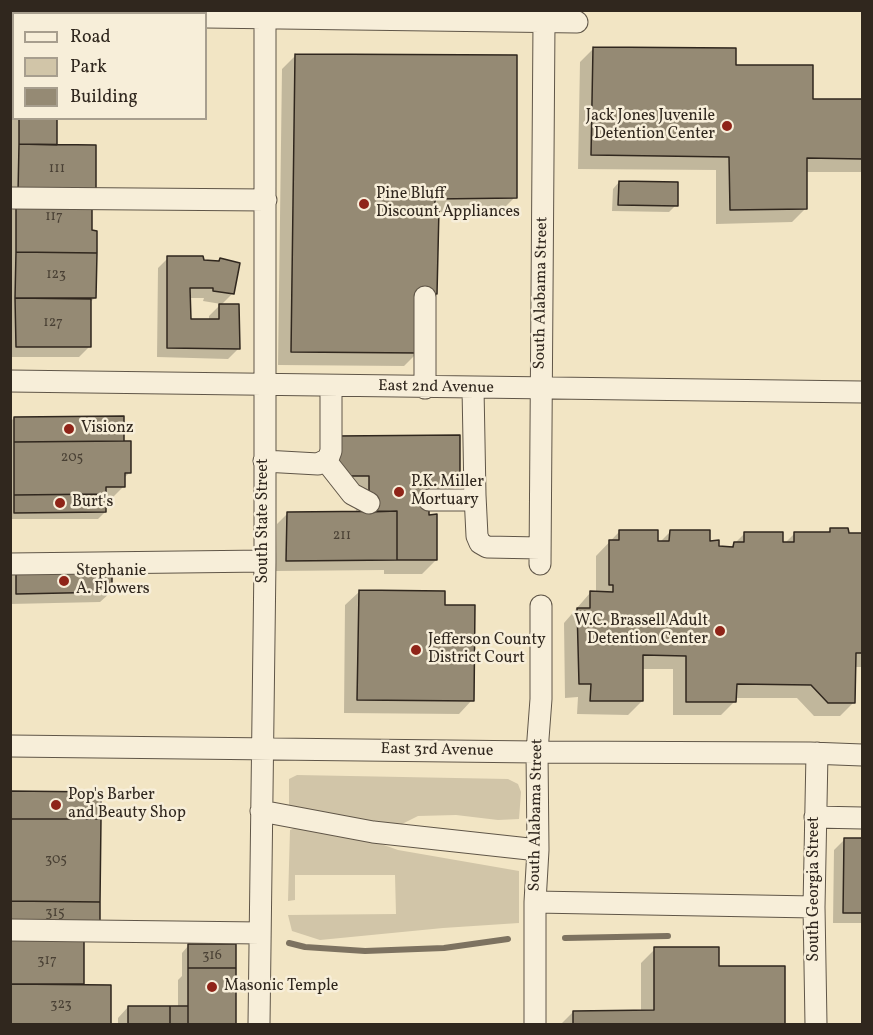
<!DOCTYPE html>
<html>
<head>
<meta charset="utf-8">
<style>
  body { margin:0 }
  #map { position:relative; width:873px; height:1035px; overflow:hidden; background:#f2e5c4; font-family:Vollkorn,serif }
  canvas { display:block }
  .frame { position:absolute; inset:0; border:12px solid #30271e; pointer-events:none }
  .legend { position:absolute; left:12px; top:12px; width:195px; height:108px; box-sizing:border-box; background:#f7eed9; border:2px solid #a79e8e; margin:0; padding:8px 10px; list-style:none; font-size:18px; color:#30271e }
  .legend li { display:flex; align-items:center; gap:12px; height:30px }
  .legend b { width:30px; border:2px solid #a79e8e }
</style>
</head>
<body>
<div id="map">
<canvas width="873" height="1035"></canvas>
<div class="frame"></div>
<ul class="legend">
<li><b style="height:8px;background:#f7eed9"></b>Road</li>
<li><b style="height:16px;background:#d1c5a8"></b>Park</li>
<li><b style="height:16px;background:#958a74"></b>Building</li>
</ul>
</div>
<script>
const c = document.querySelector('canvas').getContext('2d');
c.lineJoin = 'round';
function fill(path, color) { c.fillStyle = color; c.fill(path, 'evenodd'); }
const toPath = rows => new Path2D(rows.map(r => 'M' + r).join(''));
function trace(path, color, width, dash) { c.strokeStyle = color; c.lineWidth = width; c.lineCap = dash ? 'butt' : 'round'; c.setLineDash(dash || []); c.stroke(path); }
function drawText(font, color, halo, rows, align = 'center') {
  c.font = font + ' Vollkorn,serif'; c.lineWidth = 5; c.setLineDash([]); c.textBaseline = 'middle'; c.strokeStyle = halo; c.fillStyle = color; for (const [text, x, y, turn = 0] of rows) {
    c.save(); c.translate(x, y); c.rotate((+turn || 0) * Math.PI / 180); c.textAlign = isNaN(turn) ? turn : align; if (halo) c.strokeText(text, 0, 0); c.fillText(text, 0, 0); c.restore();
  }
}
const green = toPath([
  [297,775,508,779,518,784,521,792,519,819,498,820,456,815,418,816,402,824,373,821,289,806,289,779],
  [299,826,361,837,398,850,519,871,519,923,443,928,320,940,292,931,288,915,396,914,395,875,295,875,295,900,288,901,290,830]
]);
const shadow = toPath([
  [594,48,812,101,862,101,862,172,805,172,806,208,792,222,716,224,716,170,578,169,580,62],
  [296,55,515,197,501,211,437,212,436,293,422,307,418,352,404,366,278,365,282,69],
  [14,59,14,118,56,118,56,146,82,206,95,298,89,303,89,347,79,357,10,357,10,212,19,203,10,203,10,62],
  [619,182,676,205,669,212,612,211,613,189],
  [168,258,202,262,217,262,220,259,232,294,221,305,239,348,228,359,157,357,158,268],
  [189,298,204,298,203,301,221,304,209,316,209,321,190,321],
  [14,418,123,443,129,473,123,479,123,487,110,500,105,500,105,512,98,519,10,519,10,422],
  [322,451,458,483,445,497,428,497,428,516,436,560,422,574,384,574,384,570,276,571,277,524,287,514,356,513,355,489,335,489,323,474],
  [831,529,847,535,862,535,862,667,854,667,854,702,840,716,814,716,797,698,735,698,735,701,721,715,673,715,673,669,642,669,642,701,628,715,577,714,578,697,565,698,564,623,590,593,596,593,596,556,619,532,657,542,660,542,670,532,708,542,717,548,730,548,744,534,784,544,794,534,827,533],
  [17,570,111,592,100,602,10,604,10,577],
  [359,592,444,606,472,700,459,714,344,713,345,605],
  [845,839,862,840,862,923,833,923,834,850],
  [10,940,83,940,83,986,109,986,109,1024,10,1024],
  [188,946,234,946,234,1024,118,1024,118,1018,128,1007,178,1007,178,980,182,976,182,953],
  [655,949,717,968,784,968,784,1024,561,1024,573,1012,641,1012,641,963]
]);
const stream = toPath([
  [565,938,668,936],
  [289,943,305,947,365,951,444,948,508,939]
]);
const building = toPath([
  [593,47,736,48,736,65,813,65,813,99,862,99,862,159,807,158,807,209,730,210,729,157,591,155,593,47],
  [295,54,517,55,517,198,435,199,435,209,439,209,437,294,420,294,419,353,291,352,295,54],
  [19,118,57,118,57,145,19,144,19,118],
  [19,144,96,145,96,194,18,193,19,144],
  [619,181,678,182,678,206,618,205,619,181],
  [16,204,92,204,92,230,97,231,97,253,16,252,16,204],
  [16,252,97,253,96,298,15,298,16,252],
  [167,256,203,256,204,260,219,261,220,258,240,263,234,294,213,291,213,288,190,288,191,319,219,319,219,304,239,304,240,349,167,348,167,256],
  [15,298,91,299,91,347,16,347,15,298],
  [124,416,124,441,14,442,14,417,124,416],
  [460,435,460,484,429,484,429,515,437,514,437,560,397,560,397,511,369,512,369,476,349,476,336,460,336,436,460,435],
  [124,441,131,441,131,473,125,473,125,487,106,487,106,494,14,495,14,442,124,441],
  [106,494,106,512,14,513,14,495,106,494],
  [397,511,397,560,286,561,287,512,397,511],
  [830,528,848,528,849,533,862,533,862,653,856,653,855,703,828,703,811,685,737,684,736,702,686,702,686,656,643,655,643,701,590,701,591,684,579,684,577,608,590,608,590,591,613,592,613,585,609,585,609,540,619,540,619,530,658,530,658,541,669,541,670,530,710,530,710,541,719,540,719,546,733,547,734,542,744,542,744,532,783,532,783,542,794,542,794,532,830,532,830,528],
  [16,569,112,569,112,592,16,594,16,569],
  [359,590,445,591,445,605,475,605,474,701,357,700,359,590],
  [10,791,101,792,101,819,10,819,10,791],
  [10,819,101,819,100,902,10,901,10,819],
  [844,838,862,838,862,913,843,913,844,838],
  [10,901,100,902,100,924,10,924,10,901],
  [10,938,84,938,84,984,10,984,10,938],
  [188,944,236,944,236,968,188,968,188,944],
  [654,947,719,947,719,966,785,966,785,1024,573,1024,573,1011,654,1010,654,947],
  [188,968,236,968,236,1024,188,1024,188,968],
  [10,984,111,985,111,1024,10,1024,10,984],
  [128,1006,170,1006,170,1024,128,1024,128,1006],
  [170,1006,188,1006,188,1024,170,1024,170,1006]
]);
const minor = toPath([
  [10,15,14,15],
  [206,17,577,22],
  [10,198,266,200],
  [10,381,862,392],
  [425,388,425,297],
  [264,461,318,464,328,459,331,451,331,386],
  [326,461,352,494,369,503],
  [475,495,477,536,480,543,487,547,540,548],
  [429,500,467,500,475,495,473,388],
  [10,564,265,561],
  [540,564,544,23],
  [10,746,537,752,810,753,862,755],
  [261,811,373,832,538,850],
  [815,817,862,818],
  [535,902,814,907],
  [10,930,260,933],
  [259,1024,265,561,265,10],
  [535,1024,535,902,538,850,537,752,541,699,541,606],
  [816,1024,814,907,817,753]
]);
const markers = [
  [727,126,6,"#8f2418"],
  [364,204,6,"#8f2418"],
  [69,429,6,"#8f2418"],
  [399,492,6,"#8f2418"],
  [60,503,6,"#8f2418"],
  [64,581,6,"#8f2418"],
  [720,631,6,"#8f2418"],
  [416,650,6,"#8f2418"],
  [56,805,6,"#8f2418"],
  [212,987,6,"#8f2418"]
];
const numberNames = [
  ["111",57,169],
  ["117",54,217],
  ["123",56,275],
  ["127",53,323],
  ["205",72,458],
  ["211",342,536],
  ["305",56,860],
  ["315",55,913],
  ["316",212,956],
  ["317",47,961],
  ["323",61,1005]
];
const poiNames = [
  ["Jack Jones Juvenile",715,117,"right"],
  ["Detention Center",715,135,"right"],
  ["Pine Bluff",376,195],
  ["Discount Appliances",376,213],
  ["Visionz",81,429],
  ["P.K. Miller",411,483],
  ["Mortuary",411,501],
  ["Burt's",72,503],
  ["Stephanie",76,572],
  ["A. Flowers",76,590],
  ["W.C. Brassell Adult",708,622,"right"],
  ["Detention Center",708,640,"right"],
  ["Jefferson County",428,641],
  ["District Court",428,659],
  ["Pop's Barber",68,796],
  ["and Beauty Shop",68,814],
  ["Masonic Temple",224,987]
];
const streetNames = [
  ["South Alabama Street",542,293,-89],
  ["East 2nd Avenue",436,388,1],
  ["South State Street",264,521,-90],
  ["East 3rd Avenue",437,751,1],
  ["South Alabama Street",537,815,-89],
  ["South Georgia Street",815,889,-90]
];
fill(green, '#d1c5a8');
fill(shadow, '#0003');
trace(stream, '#7d7260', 6);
fill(building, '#958a74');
trace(building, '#30271e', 1.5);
trace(minor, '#605648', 23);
trace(minor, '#f7eed9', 21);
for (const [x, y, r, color] of markers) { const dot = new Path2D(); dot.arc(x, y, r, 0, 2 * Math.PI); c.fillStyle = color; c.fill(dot); trace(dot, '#f7eed9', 2); }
drawText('14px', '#494034', null, numberNames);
drawText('16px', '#30271e', '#f7eed9', poiNames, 'left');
drawText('16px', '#30271e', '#f7eed9', streetNames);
</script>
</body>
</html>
